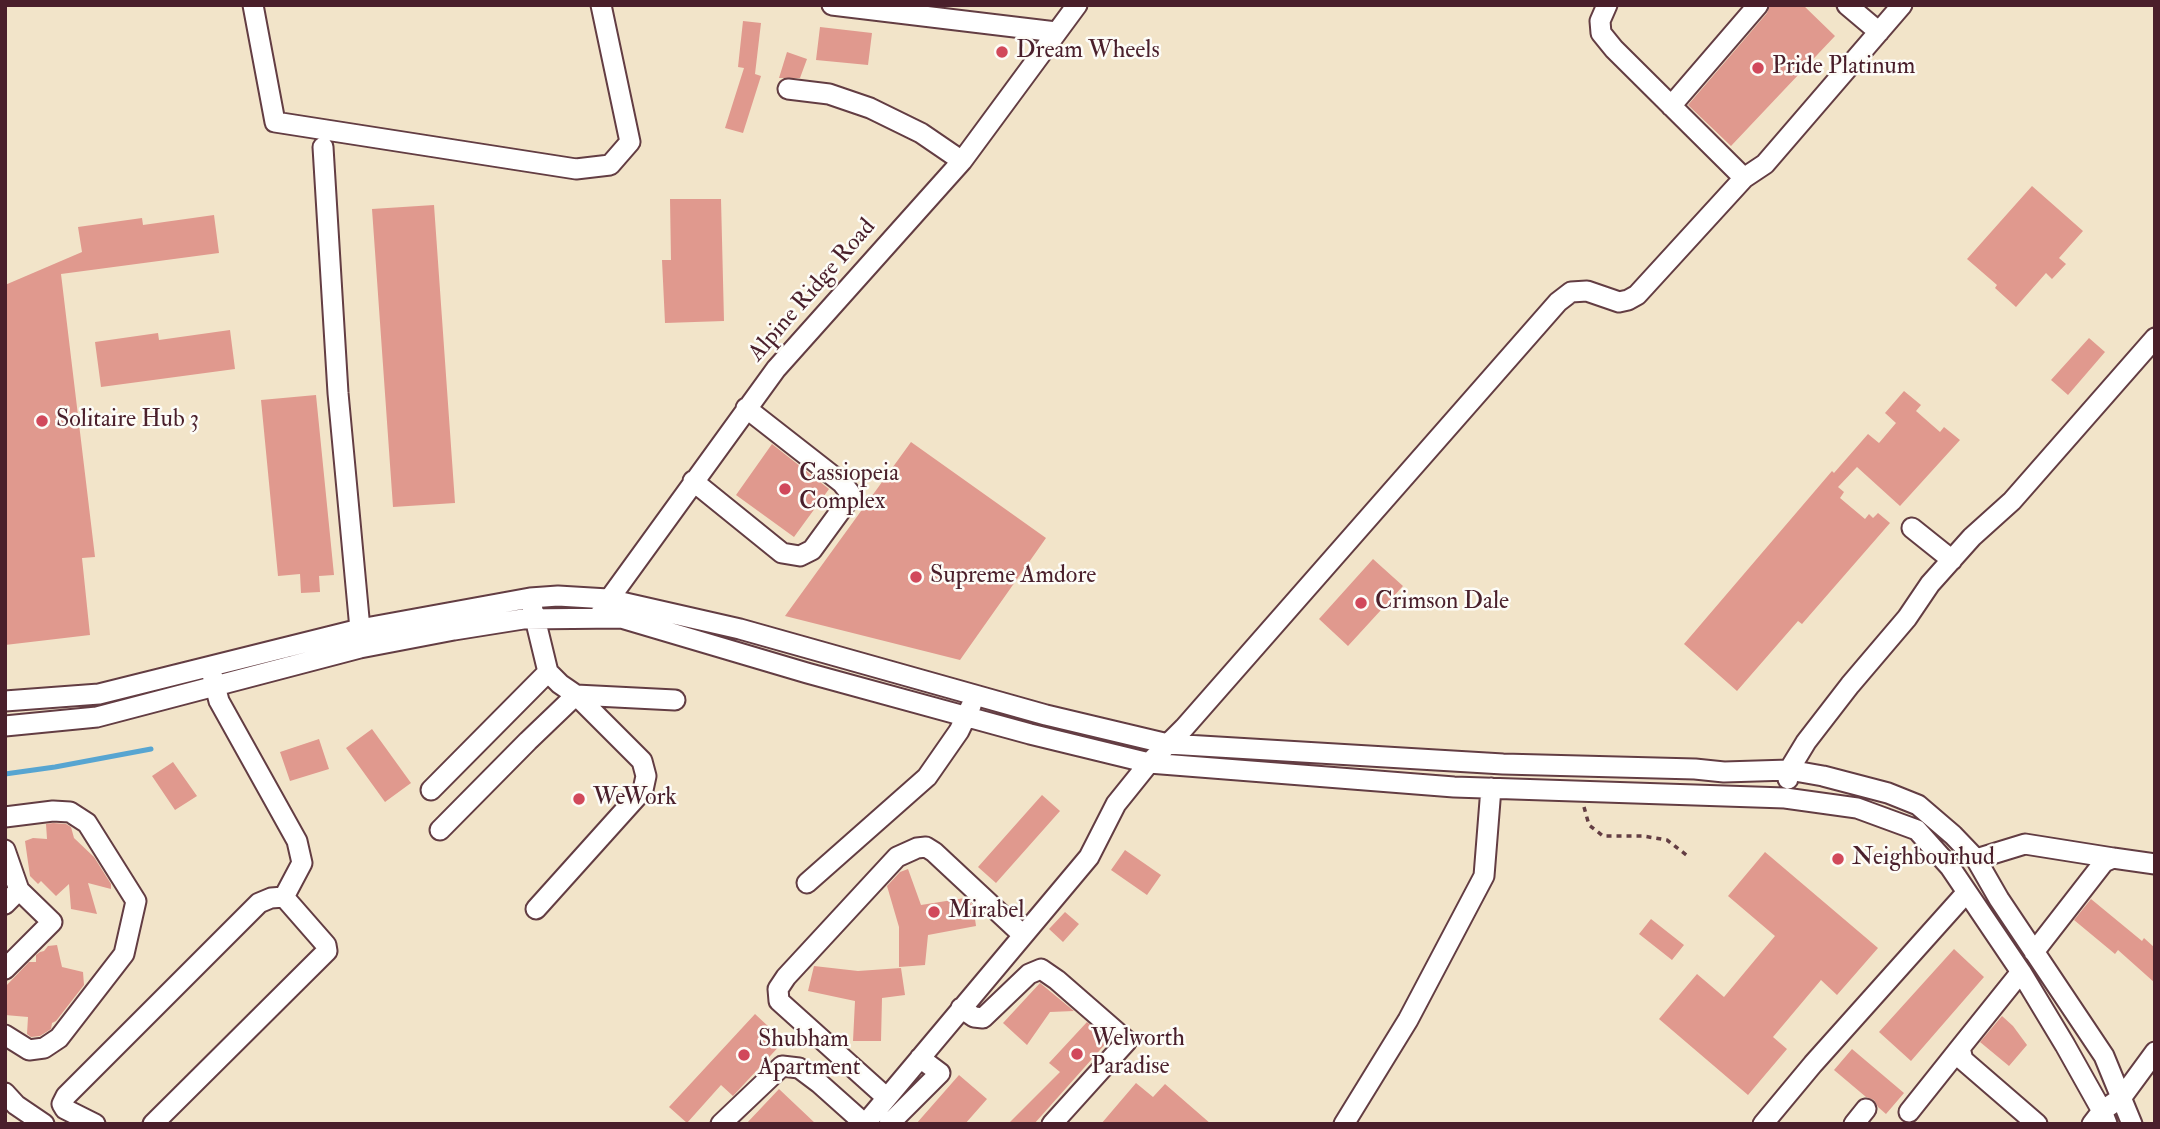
<!DOCTYPE html>
<html>
<head>
<meta charset="utf-8">
<style>
  body { margin:0 }
  #map { position:relative; width:2160px; height:1129px; overflow:hidden; background:#f2e4c9; font-family:"IM FELL Double Pica",serif }
  canvas { display:block }
  .frame { position:absolute; inset:0; border:7px solid #4a1f2b; pointer-events:none }
</style>
</head>
<body>
<div id="map">
<canvas width="2160" height="1129"></canvas>
<div class="frame"></div>
</div>
<script>
const c = document.querySelector('canvas').getContext('2d');
c.lineJoin = 'round';
const toPath = rows => new Path2D(rows.map(r => 'M' + r).join(''));
function trace(path, color, width, dash) { c.strokeStyle = color; c.lineWidth = width; c.lineCap = dash ? 'butt' : 'round'; c.setLineDash(dash || []); c.stroke(path); }
function fill(path, color) { c.fillStyle = color; c.fill(path, 'evenodd'); }
function drawText(font, color, halo, rows, align = 'center') {
  c.font = font + ' "IM FELL Double Pica",serif'; c.lineWidth = 5; c.setLineDash([]); c.textBaseline = 'middle'; c.strokeStyle = halo; c.fillStyle = color; for (const [text, x, y, turn = 0] of rows) {
    c.save(); c.translate(x, y); c.rotate((+turn || 0) * Math.PI / 180); c.textAlign = isNaN(turn) ? turn : align; if (halo) c.strokeText(text, 0, 0); c.fillText(text, 0, 0); c.restore();
  }
}
const stream = toPath([
  [5,774,55,767,151,749]
]);
const building = toPath([
  [1770,5,1803,5,1835,36,1731,146,1688,105,1767,13],
  [743,21,761,23,755,74,761,76,743,133,725,128,744,68,738,67],
  [820,27,872,33,868,65,816,60],
  [787,52,807,59,800,78,779,78],
  [2032,186,2083,231,2059,258,2066,264,2052,279,2046,273,2016,307,1995,288,1997,285,1967,259],
  [670,199,721,199,724,321,665,323,662,260,671,260],
  [434,205,455,503,393,507,372,209],
  [214,215,219,253,61,274,95,557,82,558,90,635,5,645,5,285,82,252,78,227,142,218,143,225],
  [230,330,235,369,101,387,95,342,158,333,159,340],
  [2089,338,2105,352,2068,395,2051,380],
  [1904,391,1921,405,1916,411,1940,432,1944,427,1960,440,1900,506,1857,467,1838,487,1844,492,1840,498,1865,519,1869,514,1873,518,1878,513,1890,523,1802,624,1798,621,1737,691,1684,644,1832,471,1834,473,1868,434,1879,443,1896,423,1885,413],
  [316,395,334,575,319,576,320,592,301,593,300,574,278,576,261,400],
  [911,442,1046,538,960,660,785,616],
  [772,444,829,489,794,537,736,495],
  [1373,559,1403,586,1348,646,1319,619],
  [372,729,411,783,385,802,346,748],
  [319,739,329,769,290,781,280,752],
  [173,762,197,796,175,810,152,776],
  [1042,795,1060,811,996,883,978,867],
  [53,823,66,824,71,827,74,838,94,857,111,884,111,889,88,883,97,914,71,909,69,884,56,896,41,881,38,884,30,876,25,841,33,838,47,839,46,824],
  [1125,850,1161,875,1147,895,1111,870],
  [1765,852,1878,948,1837,995,1821,980,1773,1037,1787,1049,1748,1095,1659,1019,1697,974,1724,997,1775,936,1728,896],
  [908,869,921,905,965,898,973,905,976,926,928,935,925,965,899,967,899,927,887,886,900,872],
  [2091,899,2142,941,2144,938,2155,948,2155,983,2118,950,2115,954,2074,920],
  [1065,912,1079,924,1063,942,1049,929],
  [1651,919,1684,945,1672,960,1639,934],
  [57,945,62,967,83,972,84,985,56,1021,52,1023,51,1029,40,1036,31,1037,27,1034,28,1017,5,1015,5,987,29,962,36,962,36,955,40,952,44,951,48,946],
  [1954,949,1984,977,1911,1061,1879,1032],
  [814,966,858,971,901,968,905,995,882,998,881,1041,853,1041,855,1001,808,991],
  [1040,983,1074,1011,1050,1012,1027,1045,1003,1023],
  [755,1014,784,1041,733,1096,721,1085,687,1123,669,1107],
  [2002,1016,2013,1026,2027,1045,2009,1066,1980,1042],
  [1087,1022,1108,1041,1034,1124,1008,1124,1060,1072,1049,1063],
  [1852,1049,1904,1093,1886,1114,1878,1107,1874,1100,1866,1097,1834,1070],
  [959,1075,987,1099,965,1124,916,1124],
  [1136,1083,1153,1097,1165,1084,1211,1124,1101,1124],
  [779,1089,816,1124,746,1124]
]);
const path = toPath([
  [1584,807,1589,825,1603,836,1643,836,1667,840,1689,857]
]);
const minor = toPath([
  [253,5,275,122,576,169,610,165,630,142,601,5],
  [832,5,1056,32],
  [1607,5,1600,21,1601,33,1614,49,1744,178],
  [1847,5,1879,32],
  [788,89,829,94,870,108,921,133,962,161],
  [1671,106,1758,5],
  [323,147,338,393,360,629],
  [693,481,782,553,800,556,812,550,847,502,850,493,842,483,746,408],
  [1912,528,1952,560],
  [532,606,548,672,560,684,576,695,642,761,646,776,643,790,536,909],
  [602,609,776,369,962,161,1077,5],
  [212,674,219,701,297,841,302,863,284,897],
  [5,701,99,694,360,629,530,598,558,596,608,599,740,629,1046,715,1168,744,1503,764,1695,769,1724,772,1789,770,1823,776,1888,793,1918,805,1953,835,1976,859,1999,899,2104,1056,2132,1124],
  [5,726,97,717,360,648,454,630,523,619,621,618,807,673,1030,734,1149,763,1454,787,1785,798,1857,808,1917,830,1950,867,2021,972,2065,1045,2102,1111,2107,1124],
  [1788,779,1789,770,1806,742,1850,685,1907,618,1930,584,1972,537,2012,501,2155,338],
  [431,790,548,672],
  [5,817,53,811,70,812,87,823,136,901,124,954,59,1038,44,1048,29,1050,5,1035],
  [440,830,528,741,576,695,675,700],
  [5,850,19,890],
  [1976,859,2025,844,2113,858],
  [807,883,927,777,959,731,971,706],
  [5,904,19,890,52,922,5,969],
  [2034,952,2104,862,2113,858,2155,864],
  [2021,972,1960,1048,1963,1060,2037,1124],
  [961,1008,974,1017,983,1018,1029,974,1041,969,1057,980,1127,1041,1052,1124],
  [5,1093,16,1105,44,1124],
  [887,1098,779,1001,778,989,786,977,897,857,917,848,926,847,934,852,1023,935],
  [1909,1112,1960,1048],
  [95,1124,65,1109,62,1104,66,1096,259,903,271,898,284,897],
  [153,1124,327,951,326,945,284,897],
  [721,1124,782,1066,799,1068,819,1083,865,1124,1089,857,1116,804,1149,763,1184,728,1558,302,1571,292,1587,291,1619,302,1628,300,1637,295,1744,178,1765,164,1902,5],
  [889,1124,940,1073,920,1058],
  [1344,1124,1408,1020,1484,876,1491,788],
  [1763,1124,1813,1064,1967,892],
  [1854,1124,1866,1109],
  [2092,1124,2102,1111,2122,1097,2155,1052]
]);
const markers = [
  [1002,52,7,"#d1495b"],
  [1758,68,7,"#d1495b"],
  [42,421,7,"#d1495b"],
  [785,489,7,"#d1495b"],
  [916,577,7,"#d1495b"],
  [1361,603,7,"#d1495b"],
  [579,799,7,"#d1495b"],
  [1838,859,7,"#d1495b"],
  [934,912,7,"#d1495b"],
  [1077,1054,7,"#d1495b"],
  [744,1055,7,"#d1495b"]
];
const poiNames = [
  ["Dream Wheels",1016,52],
  ["Pride Platinum",1772,68],
  ["Solitaire Hub 3",56,421],
  ["Cassiopeia",799,475],
  ["Complex",799,503],
  ["Supreme Amdore",930,577],
  ["Crimson Dale",1375,603],
  ["WeWork",593,799],
  ["Neighbourhud",1852,859],
  ["Mirabel",948,912],
  ["Welworth",1091,1040],
  ["Paradise",1091,1068],
  ["Shubham",758,1041],
  ["Apartment",758,1069]
];
const streetNames = [
  ["Alpine Ridge Road",813,291,-49]
];
trace(stream, '#57a5d1', 5);
fill(building, '#e0998e');
trace(minor, '#633d43', 23);
trace(path, '#633d43', 3.5, [5, 5]);
trace(minor, '#fff', 19);
for (const [x, y, r, color] of markers) { const dot = new Path2D(); dot.arc(x, y, r, 0, 2 * Math.PI); c.fillStyle = color; c.fill(dot); trace(dot, '#fdfcf7', 2.5); }
drawText('24px', '#4a1f2b', '#fdfcf7', poiNames, 'left');
drawText('24px', '#4a1f2b', '#fdfcf7', streetNames);
</script>
</body>
</html>
